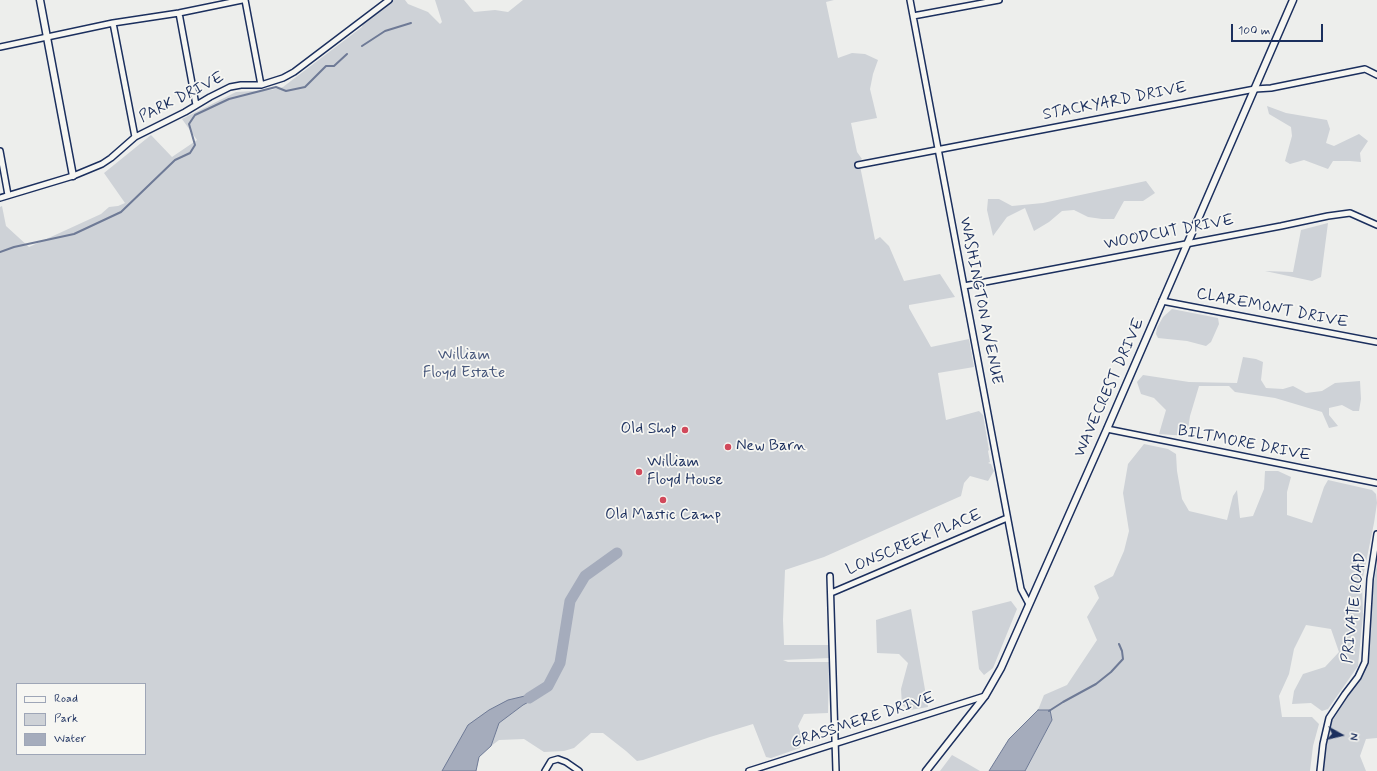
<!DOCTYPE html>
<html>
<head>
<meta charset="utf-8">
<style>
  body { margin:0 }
  #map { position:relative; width:1377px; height:771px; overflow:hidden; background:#edeeec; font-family:Mynerve,sans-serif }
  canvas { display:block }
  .legend { position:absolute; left:16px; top:683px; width:130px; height:72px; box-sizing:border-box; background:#f6f6f2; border:1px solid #9ea6b7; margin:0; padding:5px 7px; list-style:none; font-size:12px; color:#1b2f5e }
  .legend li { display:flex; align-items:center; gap:8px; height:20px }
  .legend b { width:20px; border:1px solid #9ea6b7 }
  .north { position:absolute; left:1321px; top:715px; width:40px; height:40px; -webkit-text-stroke:3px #f6f6f2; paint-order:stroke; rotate:98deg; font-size:11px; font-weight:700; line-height:16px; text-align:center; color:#1b2f5e }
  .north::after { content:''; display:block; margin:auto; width:14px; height:18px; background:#1b2f5e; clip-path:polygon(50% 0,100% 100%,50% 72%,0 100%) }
  .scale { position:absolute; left:1231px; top:24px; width:92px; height:18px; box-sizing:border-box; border:2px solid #1b2f5e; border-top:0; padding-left:5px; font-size:12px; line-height:14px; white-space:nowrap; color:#1b2f5e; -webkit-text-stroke:3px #f6f6f2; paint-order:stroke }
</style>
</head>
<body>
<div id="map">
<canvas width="1377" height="771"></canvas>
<ul class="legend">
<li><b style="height:5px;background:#f6f6f2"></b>Road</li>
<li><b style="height:11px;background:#ced2d7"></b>Park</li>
<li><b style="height:11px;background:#a5acbc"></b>Water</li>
</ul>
<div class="north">N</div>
<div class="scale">100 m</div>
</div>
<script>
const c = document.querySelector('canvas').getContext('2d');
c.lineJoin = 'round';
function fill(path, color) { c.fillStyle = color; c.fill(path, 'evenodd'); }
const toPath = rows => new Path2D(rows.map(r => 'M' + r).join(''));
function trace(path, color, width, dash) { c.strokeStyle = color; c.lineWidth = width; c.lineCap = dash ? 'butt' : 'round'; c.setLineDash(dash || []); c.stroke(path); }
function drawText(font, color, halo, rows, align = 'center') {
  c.font = font + ' Mynerve,sans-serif'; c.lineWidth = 3.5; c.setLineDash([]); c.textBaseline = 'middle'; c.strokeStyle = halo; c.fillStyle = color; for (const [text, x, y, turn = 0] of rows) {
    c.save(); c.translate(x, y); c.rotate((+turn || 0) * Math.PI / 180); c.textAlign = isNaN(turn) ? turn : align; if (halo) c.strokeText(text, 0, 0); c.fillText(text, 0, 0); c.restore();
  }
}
const green = toPath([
  [394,0,405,0,408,4,428,12,440,24,442,22,435,0,464,0,474,12,495,10,508,12,523,0,834,0,826,2,838,58,852,53,865,54,878,60,873,74,870,89,877,118,851,123,857,152,862,159,859,161,875,240,880,237,889,246,904,281,940,274,955,297,909,305,909,308,931,347,969,339,974,367,938,373,946,420,979,411,983,415,989,450,988,451,990,462,988,463,991,464,994,471,988,481,970,476,964,483,961,496,824,557,785,570,783,620,784,645,829,645,830,658,783,660,788,662,829,662,828,713,804,714,798,726,803,739,800,748,771,758,766,757,753,724,710,737,643,760,637,761,626,751,603,733,591,733,574,748,564,751,544,752,524,739,499,740,491,746,498,723,523,705,534,699,540,691,522,697,446,771,0,771,0,207,2,206,6,226,29,247,101,214,109,207,118,206,125,203,104,173,151,135,172,157,197,140,182,119,236,92,271,90,283,87,362,27,363,22],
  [17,684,145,684,145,754,17,754],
  [1267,106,1286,113,1327,120,1330,129,1326,143,1334,146,1359,134,1368,141,1360,153,1361,162,1350,161,1333,161,1328,169,1304,160,1290,164,1285,161,1292,136,1291,127,1269,114],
  [1146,181,1155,193,1143,201,1124,201,1114,219,1102,219,1088,217,1074,210,1062,211,1049,222,1034,231,1025,208,1007,217,993,236,987,210,988,199,999,199,1012,206,1043,203],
  [1328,223,1321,277,1312,281,1265,271,1293,272,1301,230],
  [1172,309,1218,318,1219,324,1211,342,1206,346,1187,341,1158,338,1156,334,1157,328,1163,317],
  [1243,357,1256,359,1263,362,1261,380,1266,388,1283,389,1293,386,1306,393,1322,391,1335,383,1360,381,1361,399,1359,411,1353,411,1342,405,1329,408,1329,415,1338,426,1329,428,1322,412,1275,398,1235,392,1229,386,1199,386,1190,416,1187,436,1159,434,1166,410,1154,398,1141,394,1137,382,1143,375,1189,382,1237,383],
  [1144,444,1168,449,1176,454,1177,471,1182,499,1189,511,1227,520,1233,496,1237,490,1240,518,1253,516,1264,489,1265,471,1278,471,1291,477,1287,492,1287,515,1312,523,1324,487,1328,480,1372,490,1376,494,1377,503,1374,523,1362,582,1363,614,1358,666,1328,709,1322,711,1311,703,1292,704,1294,691,1303,674,1325,667,1339,652,1331,629,1306,625,1294,649,1289,674,1279,696,1282,717,1312,717,1319,724,1313,746,1310,771,1025,771,1052,720,1050,710,1038,710,1044,695,1067,685,1097,640,1087,617,1099,598,1094,586,1113,576,1124,551,1129,531,1123,493,1128,464],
  [1377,564,1377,738,1366,739,1360,756,1366,771,1323,771,1327,735,1332,721,1366,668,1374,581],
  [1011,601,1017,609,993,668,984,675,979,669,972,611],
  [911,609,928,707,910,710,902,705,901,689,908,663,899,654,877,653,876,620],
  [952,755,968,764,980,771,940,771]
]);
const water = toPath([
  [541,690,534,699,523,705,499,723,491,746,479,757,476,771,442,771,468,725,489,710,508,700,529,695,541,690],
  [1038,710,1050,710,1052,720,1025,771,989,771,1009,739,1038,710]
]);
const stream = toPath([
  [362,46,385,31,411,23],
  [0,252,14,247,74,234,121,212,175,160,190,153,195,145,189,124,195,115,229,99,276,87,286,91,305,87,326,66,334,66,347,54],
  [1049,711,1063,702,1096,684,1111,672,1123,659,1122,651,1119,644]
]);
const river = toPath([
  [529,698,548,686,560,663,570,601,585,576,617,553]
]);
const minor = toPath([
  [245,0,261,85],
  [910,0,1021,589,1029,604],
  [179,13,196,105],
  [913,16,999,0],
  [113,23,135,137],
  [0,47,113,23,179,13,242,0],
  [0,151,8,195],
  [858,165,1255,89,1271,88,1365,69,1377,75],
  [0,198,73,176,102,164,111,158,135,137,185,112,210,97,230,87,241,85,261,85,283,78,294,72,389,0],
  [964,286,1281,226,1328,216,1350,213,1377,225],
  [1162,301,1377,342],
  [1107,429,1377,483],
  [830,576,836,771],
  [831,593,1007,518],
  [545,771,551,761,558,759,566,762,579,771],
  [749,771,985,696],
  [1320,771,1323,744,1329,718,1345,694,1358,677,1365,662,1370,579,1377,534]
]);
const tertiary = toPath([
  [40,0,73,176],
  [926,771,985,696,1001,668,1107,429,1293,0]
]);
const markers = [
  [685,430,4,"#d1495b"],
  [728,447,4,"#d1495b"],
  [639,472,4,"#d1495b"],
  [663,500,4,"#d1495b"]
];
const streetNames = [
  ["PARK DRIVE",182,98,-27],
  ["STACKYARD DRIVE",1115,102,-11],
  ["WOODCUT DRIVE",1169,233,-11],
  ["WASHINGTON AVENUE",980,301,79],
  ["CLAREMONT DRIVE",1272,309,11],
  ["WAVECREST DRIVE",1110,388,-66],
  ["BILTMORE DRIVE",1244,444,11],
  ["LONSCREEK PLACE",914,543,-23],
  ["PRIVATE ROAD",1355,608,-83],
  ["GRASSMERE DRIVE",863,721,-18]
];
const parkNames = [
  ["William",464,356],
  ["Floyd Estate",464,374]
];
const poiNames = [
  ["Old Shop",677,430,"right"],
  ["New Barn",736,447],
  ["William",647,463],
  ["Floyd House",647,481],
  ["Old Mastic Camp",663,516,"center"]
];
fill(green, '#ced2d7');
fill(water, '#a5acbc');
trace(water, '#6e7a96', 1);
trace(stream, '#6e7a96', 2);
trace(river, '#a5acbc', 11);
trace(minor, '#1b2f5e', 8);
trace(tertiary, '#1b2f5e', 9);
trace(minor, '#f6f6f2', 5);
trace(tertiary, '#f6f6f2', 6);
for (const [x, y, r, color] of markers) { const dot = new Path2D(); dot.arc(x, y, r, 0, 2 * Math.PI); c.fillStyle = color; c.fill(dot); trace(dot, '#f6f6f2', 1.5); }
drawText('16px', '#1b2f5e', '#f6f6f2', streetNames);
drawText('16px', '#48587c', '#f6f6f2', parkNames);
drawText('16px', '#1b2f5e', '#f6f6f2', poiNames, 'left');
</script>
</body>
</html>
